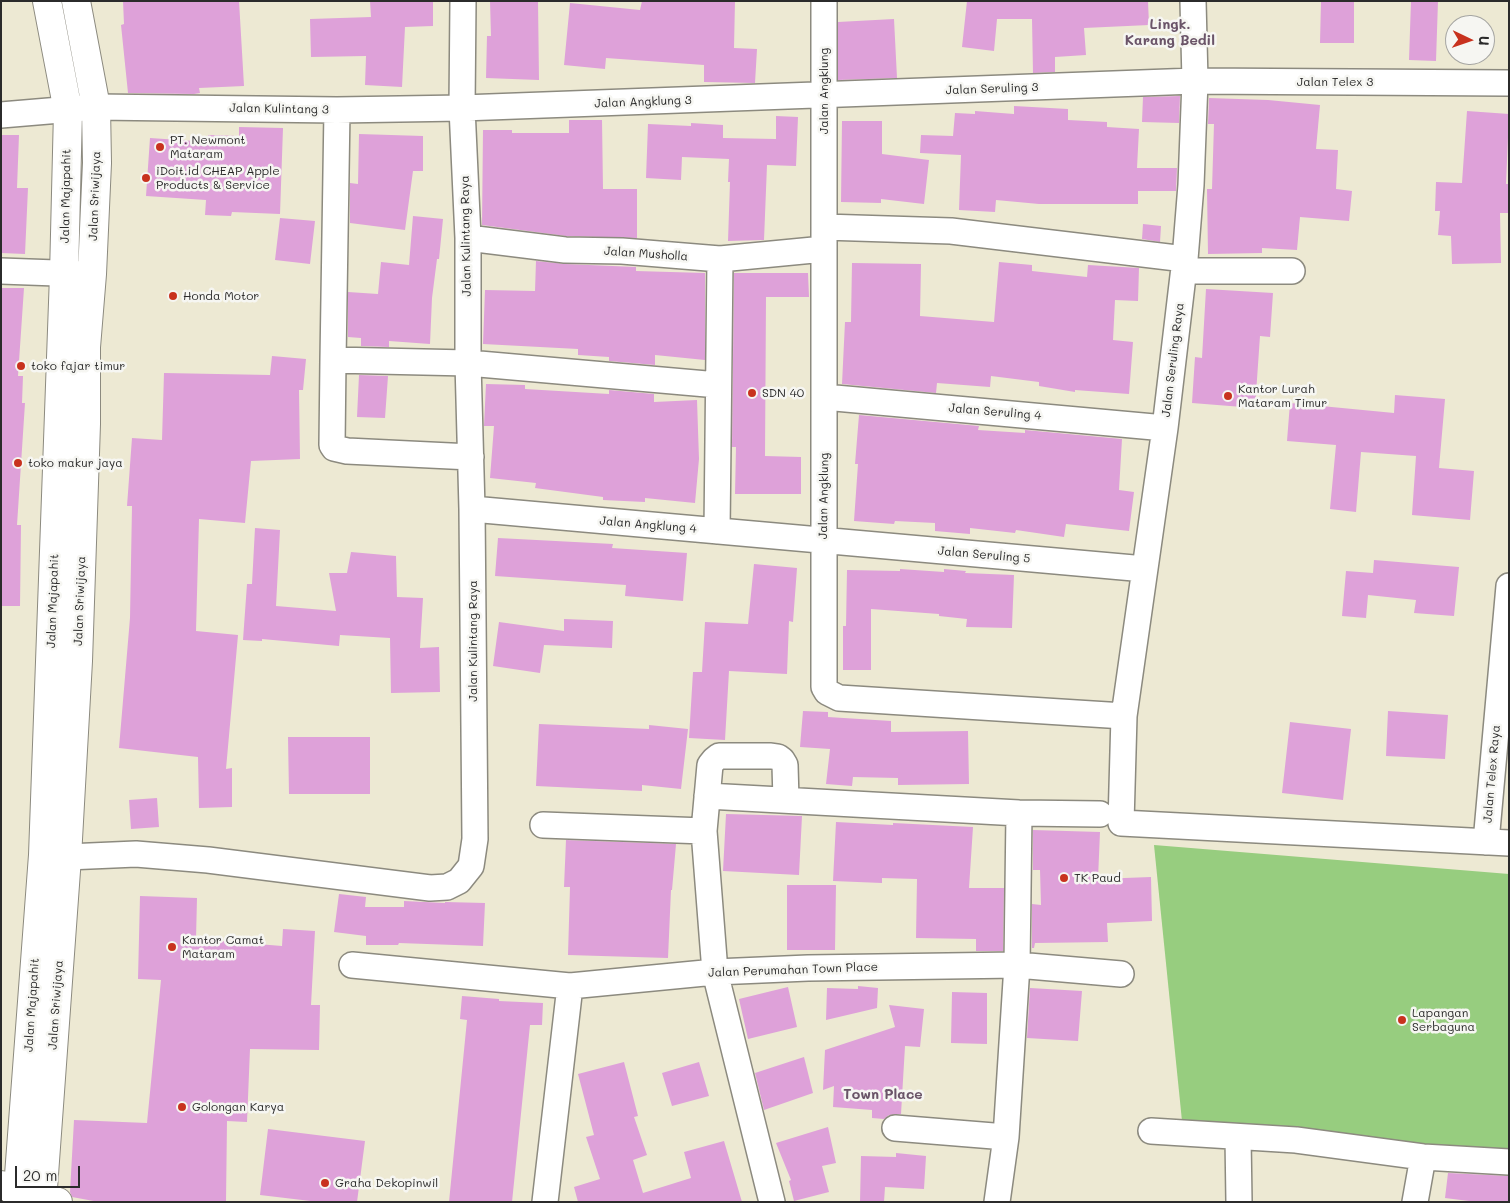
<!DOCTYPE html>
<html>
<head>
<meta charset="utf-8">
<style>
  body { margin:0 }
  #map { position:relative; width:1510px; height:1203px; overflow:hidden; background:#ede9d3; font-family:Mali,sans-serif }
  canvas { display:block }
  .frame { position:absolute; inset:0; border:2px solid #2b2b2b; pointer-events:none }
  .north { position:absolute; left:1445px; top:15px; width:50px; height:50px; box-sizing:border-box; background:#f6f6f2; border:1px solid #a5a5a2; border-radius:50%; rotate:93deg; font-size:14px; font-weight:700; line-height:20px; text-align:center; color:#2b2b2b }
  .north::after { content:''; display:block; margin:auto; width:18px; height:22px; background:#c8321e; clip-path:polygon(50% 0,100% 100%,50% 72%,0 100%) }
  .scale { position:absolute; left:15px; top:1166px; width:65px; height:22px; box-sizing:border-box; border:2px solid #2b2b2b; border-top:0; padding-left:6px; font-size:15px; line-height:18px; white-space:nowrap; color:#2b2b2b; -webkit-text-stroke:4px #f6f6f2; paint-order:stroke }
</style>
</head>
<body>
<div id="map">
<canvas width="1510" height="1203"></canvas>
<div class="frame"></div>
<div class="north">U</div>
<div class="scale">20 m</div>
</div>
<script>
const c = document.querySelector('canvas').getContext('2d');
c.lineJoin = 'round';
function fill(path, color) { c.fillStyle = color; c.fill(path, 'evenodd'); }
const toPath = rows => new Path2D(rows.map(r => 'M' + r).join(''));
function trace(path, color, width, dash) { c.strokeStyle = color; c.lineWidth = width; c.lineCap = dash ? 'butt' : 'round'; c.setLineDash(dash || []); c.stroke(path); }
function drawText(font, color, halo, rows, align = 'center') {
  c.font = font + ' Mali,sans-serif'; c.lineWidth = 5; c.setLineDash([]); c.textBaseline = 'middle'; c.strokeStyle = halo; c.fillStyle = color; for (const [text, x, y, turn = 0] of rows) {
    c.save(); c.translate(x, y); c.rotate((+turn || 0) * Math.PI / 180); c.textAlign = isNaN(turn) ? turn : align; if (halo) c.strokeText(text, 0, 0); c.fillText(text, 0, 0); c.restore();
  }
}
const green = toPath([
  [1154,845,1509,874,1509,1157,1182,1121]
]);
const building = toPath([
  [123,1,239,1,244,86,199,88,200,93,194,94,128,93,121,25,124,24],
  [370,1,433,1,433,26,405,27,402,87,365,85,366,56,311,57,310,19,371,17],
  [490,1,538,1,539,80,486,78,487,36,491,36],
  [642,1,735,1,734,48,757,49,755,83,704,82,704,65,606,58,605,69,564,65,570,3,640,10],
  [967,1,1148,1,1149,25,1084,28,1086,55,1055,57,1055,72,1033,73,1032,19,997,19,994,51,962,47],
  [1321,1,1354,1,1354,43,1320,43],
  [1411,1,1438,1,1436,61,1409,60],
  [894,19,897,78,838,80,838,22],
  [1180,96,1179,123,1142,122,1143,97],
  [1209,98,1268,100,1320,105,1316,149,1338,150,1336,189,1352,191,1349,221,1300,217,1297,250,1262,248,1262,253,1208,254,1207,189,1212,189,1214,124,1208,124],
  [1014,106,1068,109,1068,120,1107,122,1107,127,1139,129,1137,168,1177,168,1176,191,1138,191,1138,204,1039,204,996,200,995,212,959,210,961,155,920,153,921,135,953,136,955,113,975,114,975,111,1014,114],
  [1467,111,1509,114,1506,184,1509,184,1508,213,1500,213,1501,263,1452,264,1451,236,1438,235,1440,211,1435,211,1436,182,1462,183],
  [776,116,798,117,796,166,767,165,764,240,728,241,730,182,728,182,729,159,682,157,681,180,646,178,648,124,691,126,691,123,723,125,723,138,776,139],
  [569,120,602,120,603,189,637,189,637,238,566,236,482,225,483,130,512,130,512,133,569,133],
  [842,121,882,121,882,154,929,160,924,204,881,199,881,203,841,202],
  [239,127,283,128,280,214,232,212,231,216,205,215,206,200,146,196,150,138,208,142,208,135,239,136],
  [359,134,423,136,423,171,413,171,405,230,350,223,350,183,358,184],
  [1,135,19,135,17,188,28,188,25,254,1,253],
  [413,216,443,219,439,259,437,259,432,298,430,344,389,341,389,347,361,346,361,338,348,337,348,292,378,294,381,262,409,265],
  [280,218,315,221,310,264,275,260],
  [1143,224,1161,226,1160,242,1142,239],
  [536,261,565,264,636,267,636,271,705,273,705,360,655,355,655,365,609,361,609,357,578,355,578,349,483,344,485,290,535,291],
  [999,262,1032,265,1032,271,1087,277,1088,265,1139,268,1138,301,1115,300,1113,340,1133,342,1129,394,1075,390,1075,392,1039,386,1039,382,991,376,990,387,937,383,936,393,842,384,845,322,851,322,852,263,921,264,920,316,994,322],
  [734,273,808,273,809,297,766,297,765,456,801,457,801,494,735,494,736,447,732,447],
  [1,288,24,288,18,376,23,376,22,403,25,403,17,525,21,525,20,606,1,606],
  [1206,289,1273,293,1270,337,1260,336,1255,408,1192,403,1195,357,1202,358],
  [272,356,306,359,303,390,299,390,300,459,251,461,245,523,199,519,196,631,238,635,226,769,232,768,232,807,199,808,198,757,119,748,130,618,132,506,127,506,132,438,162,440,164,373,270,375],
  [359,375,388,376,385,418,357,417],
  [486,384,525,385,525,389,609,394,609,390,654,394,654,402,697,400,699,459,695,503,645,498,645,502,603,500,603,497,535,488,536,483,490,478,494,426,484,426],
  [1395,395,1445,399,1439,468,1474,471,1470,520,1412,515,1416,456,1361,452,1356,512,1330,509,1336,445,1287,441,1290,403,1394,413],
  [859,415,979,426,978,430,1025,433,1025,430,1122,439,1119,490,1134,492,1129,531,1066,524,1064,537,1016,530,1015,533,970,528,970,534,935,531,935,523,895,521,894,524,854,521,858,464,855,464],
  [255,528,280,530,276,606,336,611,329,573,347,573,351,552,396,556,397,597,423,598,420,648,439,647,440,692,391,693,390,638,340,635,339,646,262,639,262,641,243,640,247,584,252,584],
  [498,538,613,544,612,548,687,553,683,601,625,596,626,585,495,576],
  [1374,560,1459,567,1454,616,1414,613,1416,600,1368,595,1366,618,1342,616,1346,571,1373,573],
  [754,564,797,568,793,622,789,621,787,674,729,671,725,740,689,738,693,672,702,672,705,622,748,624],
  [900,569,944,572,944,569,966,571,965,573,1014,575,1012,628,966,627,967,619,939,616,939,614,871,609,871,670,843,670,843,626,846,626,847,570,900,571],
  [564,619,613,621,612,648,544,645,540,673,493,666,499,622,564,631],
  [803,711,828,712,828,717,891,721,891,732,968,731,969,784,898,785,898,778,853,777,852,786,826,784,830,749,800,747],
  [1388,711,1448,715,1445,759,1386,756],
  [1290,722,1351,729,1343,800,1282,793],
  [539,724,649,729,649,725,688,729,681,789,642,785,642,791,536,786],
  [288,737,370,737,370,794,289,794],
  [157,798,159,827,131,829,129,800],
  [726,814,802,816,799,875,723,871],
  [836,822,893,825,893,823,973,827,969,888,1004,888,1003,951,976,951,976,939,916,938,917,879,882,878,882,883,833,881],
  [1033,830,1100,832,1098,879,1151,877,1152,921,1107,923,1108,942,1035,943,1034,948,1032,948,1032,904,1041,905,1040,870,1033,870],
  [566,840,676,844,672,890,671,890,668,958,568,955,570,887,564,887],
  [787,885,836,885,835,950,787,950],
  [339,894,366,897,365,907,404,907,404,901,445,903,445,902,485,903,483,946,399,943,398,945,366,945,366,936,334,932],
  [140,896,197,898,196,939,282,946,283,929,315,931,311,1005,320,1005,319,1050,250,1049,247,1122,227,1121,226,1202,99,1202,72,1197,70,1192,74,1120,147,1123,161,980,138,979],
  [858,986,878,988,877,1008,826,1020,827,988,858,989],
  [788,987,797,1027,748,1039,739,999],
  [1030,988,1082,991,1078,1041,1027,1038],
  [952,992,987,993,987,1044,951,1043],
  [462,996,499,999,499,1001,543,1003,542,1025,530,1025,512,1202,449,1202,467,1020,460,1019],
  [889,1005,924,1009,920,1047,905,1046,901,1114,889,1115,884,1119,872,1118,872,1110,833,1107,834,1086,823,1090,825,1050,895,1027],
  [804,1057,813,1093,764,1110,755,1073],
  [624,1062,638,1116,634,1117,647,1155,633,1160,643,1193,691,1178,684,1152,724,1141,742,1202,578,1202,574,1187,600,1179,586,1137,594,1135,578,1074],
  [699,1062,709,1096,672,1106,662,1073],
  [828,1127,836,1163,822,1166,829,1192,794,1201,789,1181,791,1180,776,1143],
  [268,1129,365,1141,357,1202,319,1202,260,1195],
  [896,1153,926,1156,924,1189,885,1187,884,1202,860,1202,861,1156,896,1157],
  [1448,1173,1509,1176,1509,1202,1477,1202,1445,1198]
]);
const street = toPath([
  [824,1,824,687,827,692,839,698,1124,716],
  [1193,1,1195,81,1191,185,1185,259,1165,428,1124,716,1121,823,1509,843],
  [337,110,333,360,468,363,718,385],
  [1,115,96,107,337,110,462,108,1195,81,1509,83],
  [824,227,951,231,1185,259],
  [468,238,565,250,622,251,720,259,824,249],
  [1,271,84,274],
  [1184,271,1292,271],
  [333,360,332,445,334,448,347,451,471,457],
  [824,397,1165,428],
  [472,509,1145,569],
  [717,531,720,259],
  [707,796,1019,813,1100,814],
  [543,825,704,831],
  [1486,842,1509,586],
  [67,857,136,854,208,860,430,888,447,887,459,881,471,866,475,839,472,509,468,363,468,238,462,108,463,1],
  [352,965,570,986,715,972,808,968,1017,965,1121,974],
  [895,1128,1006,1137],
  [1151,1131,1296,1140,1423,1157,1509,1162],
  [1238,1137,1239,1202],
  [545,1202,570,986],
  [772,1202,715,972,704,831,710,765,714,760,719,756,771,756,778,757,782,760,785,765,786,800],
  [997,1202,1006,1137,1017,965,1019,813],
  [1415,1202,1423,1157]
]);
const secondary = toPath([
  [1,1185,58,1202]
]);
const primary = toPath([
  [17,1202,43,855,64,275,68,111,47,1],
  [42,1202,67,857,78,661,86,424,86,347,92,274,97,163,96,107,76,1]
]);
const markers = [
  [160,147,5,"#c8321e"],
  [146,178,5,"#c8321e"],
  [173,296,5,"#c8321e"],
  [21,366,5,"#c8321e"],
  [752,393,5,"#c8321e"],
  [1228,396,5,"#c8321e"],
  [18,463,5,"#c8321e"],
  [1064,878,5,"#c8321e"],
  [172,947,5,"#c8321e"],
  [1402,1020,5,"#c8321e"],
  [182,1107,5,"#c8321e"],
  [325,1183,5,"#c8321e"]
];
const streetNames = [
  ["Jalan Telex 3",1335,82],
  ["Jalan Seruling 3",992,89,-2],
  ["Jalan Angklung",824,91,-90],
  ["Jalan Angklung 3",643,102,-2],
  ["Jalan Kulintang 3",279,109,1],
  ["Jalan Majapahit",66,196,-89],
  ["Jalan Sriwijaya",95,196,-88],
  ["Jalan Kulintang Raya",466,236,-91],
  ["Jalan Musholla",646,254,4],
  ["Jalan Seruling Raya",1173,360,-83],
  ["Jalan Seruling 4",995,412,5],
  ["Jalan Angklung",824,496,-89],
  ["Jalan Angklung 4",648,525,5],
  ["Jalan Seruling 5",984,555,5],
  ["Jalan Majapahit",53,601,-88],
  ["Jalan Sriwijaya",80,601,-88],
  ["Jalan Kulintang Raya",473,641,-90],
  ["Jalan Telex Raya",1492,774,-85],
  ["Jalan Perumahan Town Place",793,970,-2],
  ["Jalan Majapahit",32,1005,-86],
  ["Jalan Sriwijaya",56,1005,-86]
];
const poiNames = [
  ["PT. Newmont",170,140],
  ["Mataram",170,154],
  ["iDoit.id CHEAP Apple",156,171],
  ["Products & Service",156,185],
  ["Honda Motor",183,296],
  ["toko fajar timur",31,366],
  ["Kantor Lurah",1238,389],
  ["Mataram Timur",1238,403],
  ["SDN 40",762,393],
  ["toko makur jaya",28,463],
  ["TK Paud",1074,878],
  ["Kantor Camat",182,940],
  ["Mataram",182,954],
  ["Lapangan",1412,1013],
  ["Serbaguna",1412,1027],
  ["Golongan Karya",192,1107],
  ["Graha Dekopinwil",335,1183]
];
const neighbourhoodNames = [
  ["Lingk.",1170,25],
  ["Karang Bedil",1170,41],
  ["Town Place",883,1095]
];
fill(green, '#97cd7f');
fill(building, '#dea1d9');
trace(street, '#8c8a7f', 28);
trace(secondary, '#8c8a7f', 30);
trace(primary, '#8c8a7f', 30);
trace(street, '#fff', 25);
trace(secondary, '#fff', 28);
trace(primary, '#fff', 28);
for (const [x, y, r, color] of markers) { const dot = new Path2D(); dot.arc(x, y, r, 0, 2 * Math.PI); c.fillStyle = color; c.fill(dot); trace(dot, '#f6f6f2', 2); }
drawText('12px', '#2b2b2b', '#f6f6f2', streetNames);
drawText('12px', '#2b2b2b', '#f6f6f2', poiNames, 'left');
drawText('bold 14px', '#6a5468', '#f6f6f2', neighbourhoodNames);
</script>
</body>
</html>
